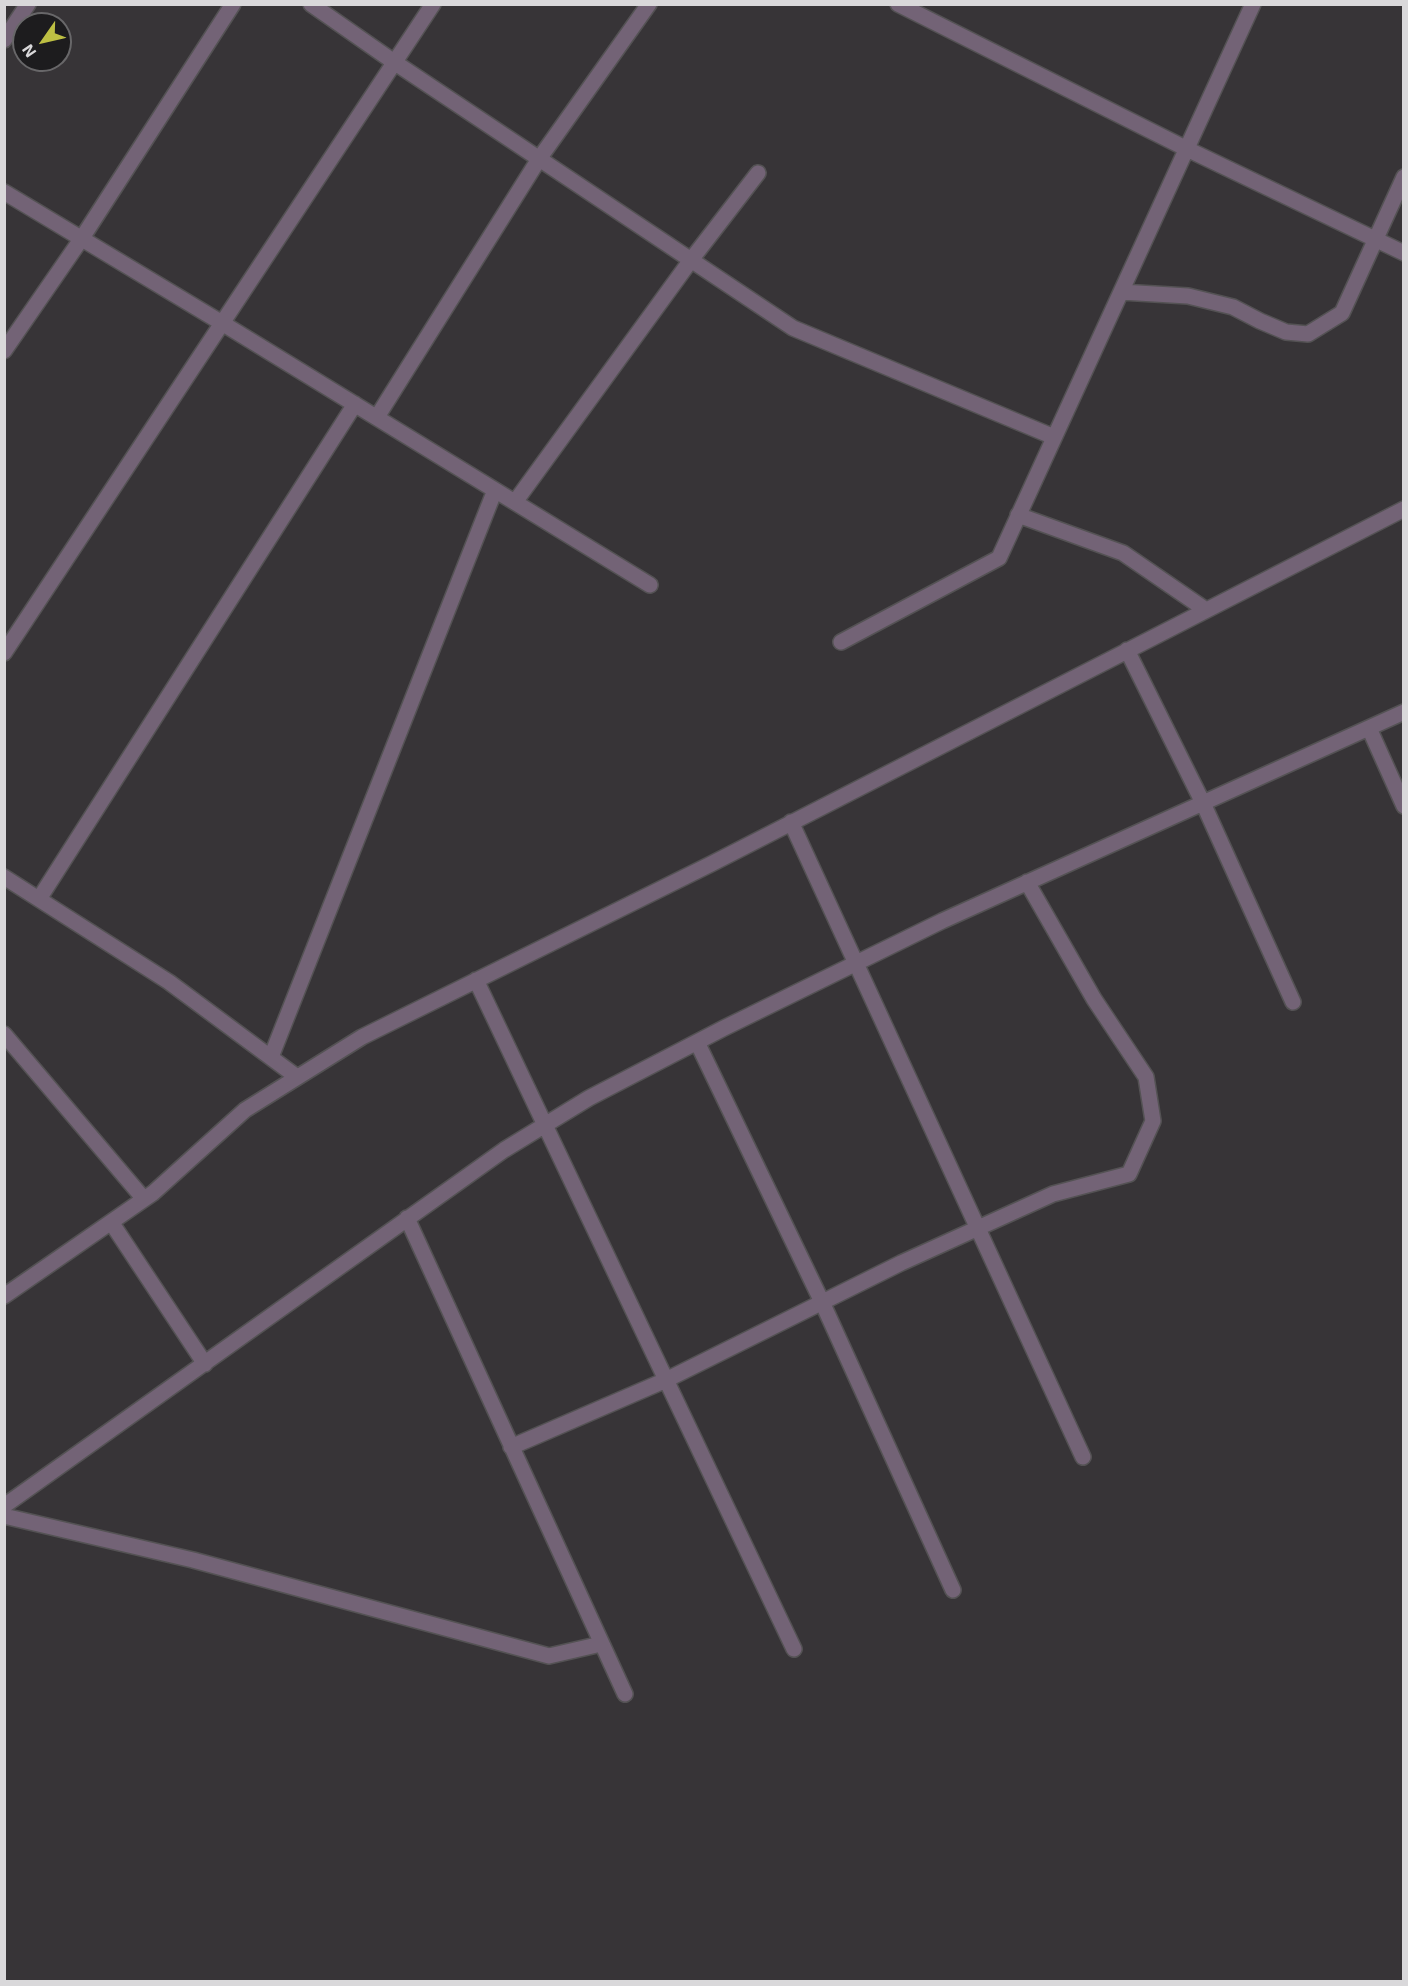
<!DOCTYPE html>
<html>
<head>
<meta charset="utf-8">
<style>
  body { margin:0 }
  #map { position:relative; width:1408px; height:1986px; overflow:hidden; background:#373437; font-family:"Exo 2",sans-serif }
  canvas { display:block }
  .frame { position:absolute; inset:0; border:6px solid #d9d8da; pointer-events:none }
  .north { position:absolute; left:12px; top:12px; width:60px; height:60px; box-sizing:border-box; background:#1d1c1e; border:2px solid #686769; border-radius:50%; rotate:236deg; font-size:16px; font-weight:700; line-height:24px; text-align:center; color:#d9d8da }
  .north::after { content:''; display:block; margin:auto; width:21px; height:27px; background:#bdbf43; clip-path:polygon(50% 0,100% 100%,50% 72%,0 100%) }
</style>
</head>
<body>
<div id="map">
<canvas width="1408" height="1986"></canvas>
<div class="frame"></div>
<div class="north">N</div>
</div>
<script>
const c = document.querySelector('canvas').getContext('2d');
c.lineJoin = 'round';
const toPath = rows => new Path2D(rows.map(r => 'M' + r).join(''));
function trace(path, color, width, dash) { c.strokeStyle = color; c.lineWidth = width; c.lineCap = dash ? 'butt' : 'round'; c.setLineDash(dash || []); c.stroke(path); }
const minor = toPath([
  [311,4,394,62,793,328,1054,437],
  [898,4,1187,149,1404,253],
  [4,40,28,4],
  [4,192,222,323,650,585],
  [1121,292,1188,296,1233,307,1260,321,1286,332,1308,334,1342,313,1404,177],
  [4,351,82,238,233,4],
  [377,417,539,159,649,4],
  [515,502,691,260,758,173],
  [1018,515,1123,553,1206,610],
  [841,642,999,558,1253,4],
  [1127,650,1203,803,1293,1002],
  [4,653,433,4],
  [1369,728,1404,806],
  [791,822,1083,1457],
  [4,877,169,982,297,1077],
  [39,899,355,404],
  [476,980,794,1649],
  [4,1034,144,1199],
  [697,1042,822,1302,953,1590],
  [271,1057,495,490],
  [407,1218,625,1694],
  [111,1222,205,1364],
  [4,1296,153,1193,245,1110,362,1037,711,864,1404,509],
  [511,1447,666,1380,901,1263,1053,1194,1129,1174,1153,1121,1146,1077,1094,999,1027,882],
  [4,1506,504,1150,589,1098,724,1028,942,921,1404,712],
  [4,1516,193,1560,549,1656,601,1644]
]);
trace(minor, '#545254', 18);
trace(minor, '#736376', 15);
</script>
</body>
</html>
